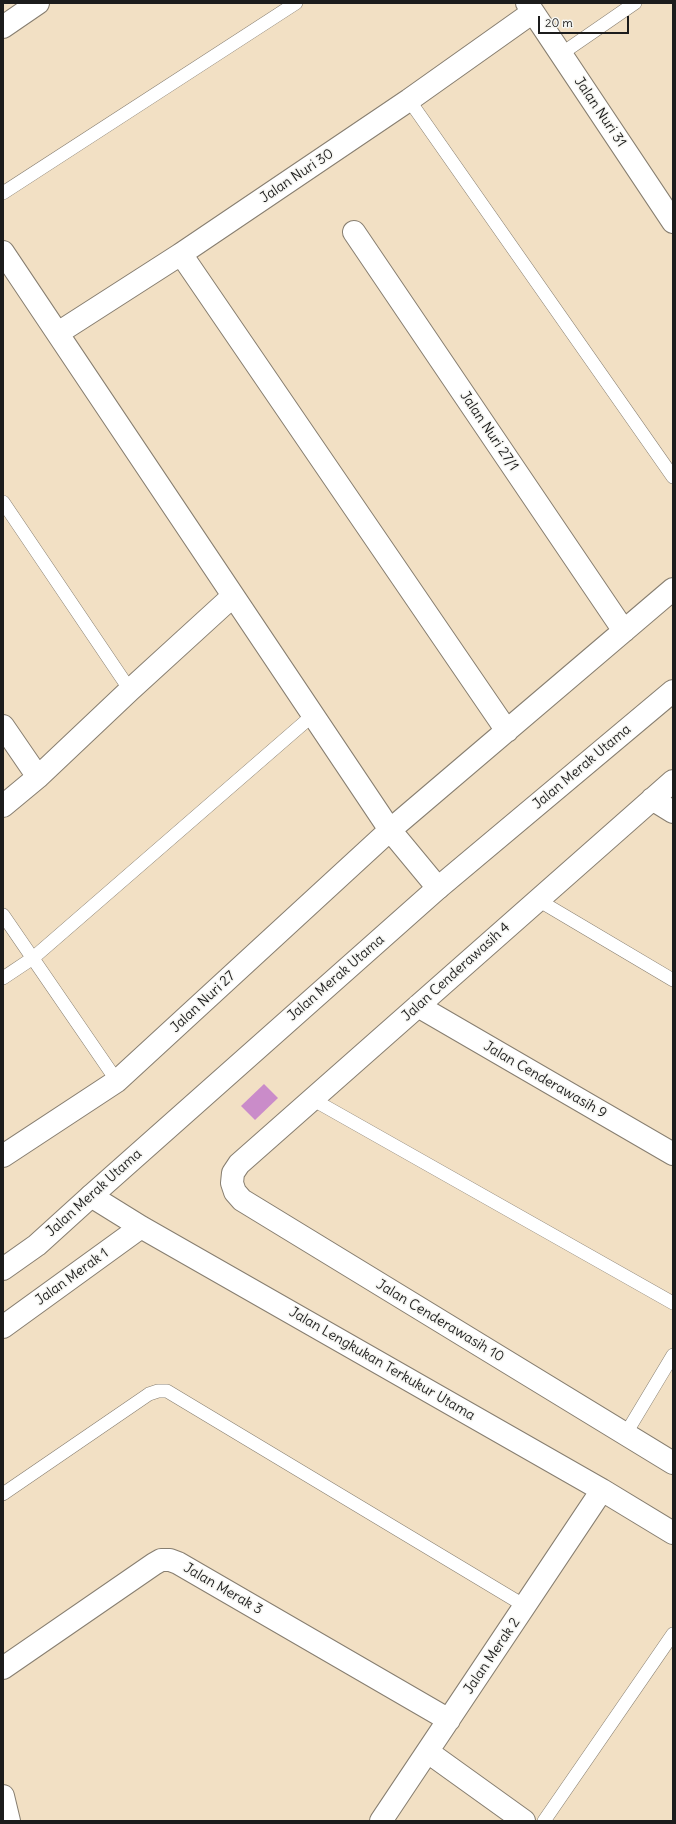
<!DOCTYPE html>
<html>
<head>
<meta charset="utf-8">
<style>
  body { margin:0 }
  #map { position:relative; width:676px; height:1824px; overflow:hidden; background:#f2e0c4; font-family:Delius,sans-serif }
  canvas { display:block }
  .frame { position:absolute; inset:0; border:4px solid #1c1c1c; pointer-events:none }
  .scale { position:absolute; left:538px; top:16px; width:91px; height:18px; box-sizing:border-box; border:2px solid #1c1c1c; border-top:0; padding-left:5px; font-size:12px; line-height:14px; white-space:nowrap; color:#1c1c1c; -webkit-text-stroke:3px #f6f6f2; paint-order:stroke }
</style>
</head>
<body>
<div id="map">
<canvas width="676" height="1824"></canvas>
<div class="frame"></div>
<div class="scale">20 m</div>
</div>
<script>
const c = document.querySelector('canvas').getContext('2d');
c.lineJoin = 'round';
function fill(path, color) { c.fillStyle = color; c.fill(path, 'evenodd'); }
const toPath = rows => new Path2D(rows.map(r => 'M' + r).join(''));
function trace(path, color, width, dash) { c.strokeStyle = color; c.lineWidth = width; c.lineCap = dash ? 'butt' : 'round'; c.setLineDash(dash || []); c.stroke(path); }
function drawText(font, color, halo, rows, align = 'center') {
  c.font = font + ' Delius,sans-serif'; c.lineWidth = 3; c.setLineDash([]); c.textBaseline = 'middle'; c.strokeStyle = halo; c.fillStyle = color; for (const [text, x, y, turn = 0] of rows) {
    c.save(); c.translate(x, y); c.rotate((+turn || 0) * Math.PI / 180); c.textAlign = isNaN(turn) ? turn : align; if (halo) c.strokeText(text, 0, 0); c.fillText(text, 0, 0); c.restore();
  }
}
const building = toPath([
  [264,1084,278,1098,255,1120,241,1106]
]);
const service = toPath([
  [561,54,635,3],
  [409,100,673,477],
  [3,193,296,3],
  [3,502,130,690],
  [538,900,673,980],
  [3,915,117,1081],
  [3,978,33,958,313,715],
  [312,1099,673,1303],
  [625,1435,673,1355],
  [3,1494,149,1394,158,1391,167,1391,525,1606],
  [544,1821,673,1634]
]);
const minor = toPath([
  [527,3,673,222],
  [3,27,38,3],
  [354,232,624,631],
  [3,252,390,830,438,888],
  [181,254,507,731],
  [58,333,181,254,409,100,533,12],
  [3,726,38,777],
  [673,781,239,1164,233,1173,232,1183,235,1192,242,1200,673,1463],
  [652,799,673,812],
  [3,806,38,777,130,690,233,596],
  [418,1006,673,1154],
  [3,1156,117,1081,390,830,673,589],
  [91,1196,141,1227,602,1490,673,1533],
  [3,1327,141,1227],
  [3,1668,154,1564,161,1560,170,1560,178,1563,449,1720],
  [428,1752,524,1821],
  [3,1796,9,1821],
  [381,1821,602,1490]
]);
const tertiary = toPath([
  [3,1269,37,1245,91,1196,438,888,673,691]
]);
const streetNames = [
  ["Jalan Nuri 31",600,112,56],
  ["Jalan Nuri 30",297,176,-34],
  ["Jalan Nuri 27/1",489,431,56],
  ["Jalan Merak Utama",582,767,-40],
  ["Jalan Cenderawasih 4",456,972,-42],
  ["Jalan Merak Utama",336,978,-41],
  ["Jalan Nuri 27",203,1002,-43],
  ["Jalan Cenderawasih 9",545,1080,30],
  ["Jalan Merak Utama",94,1193,-42],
  ["Jalan Merak 1",72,1277,-36],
  ["Jalan Cenderawasih 10",440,1321,31],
  ["Jalan Lengkukan Terkukur Utama",382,1364,30],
  ["Jalan Merak 3",223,1589,30],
  ["Jalan Merak 2",492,1656,-56]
];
fill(building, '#ca8cc9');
trace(service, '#877e70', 14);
trace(minor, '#877e70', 24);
trace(tertiary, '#877e70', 24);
trace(service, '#fff', 13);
trace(minor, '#fff', 22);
trace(tertiary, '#fff', 22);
drawText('14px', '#1c1c1c', '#f6f6f2', streetNames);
</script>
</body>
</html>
